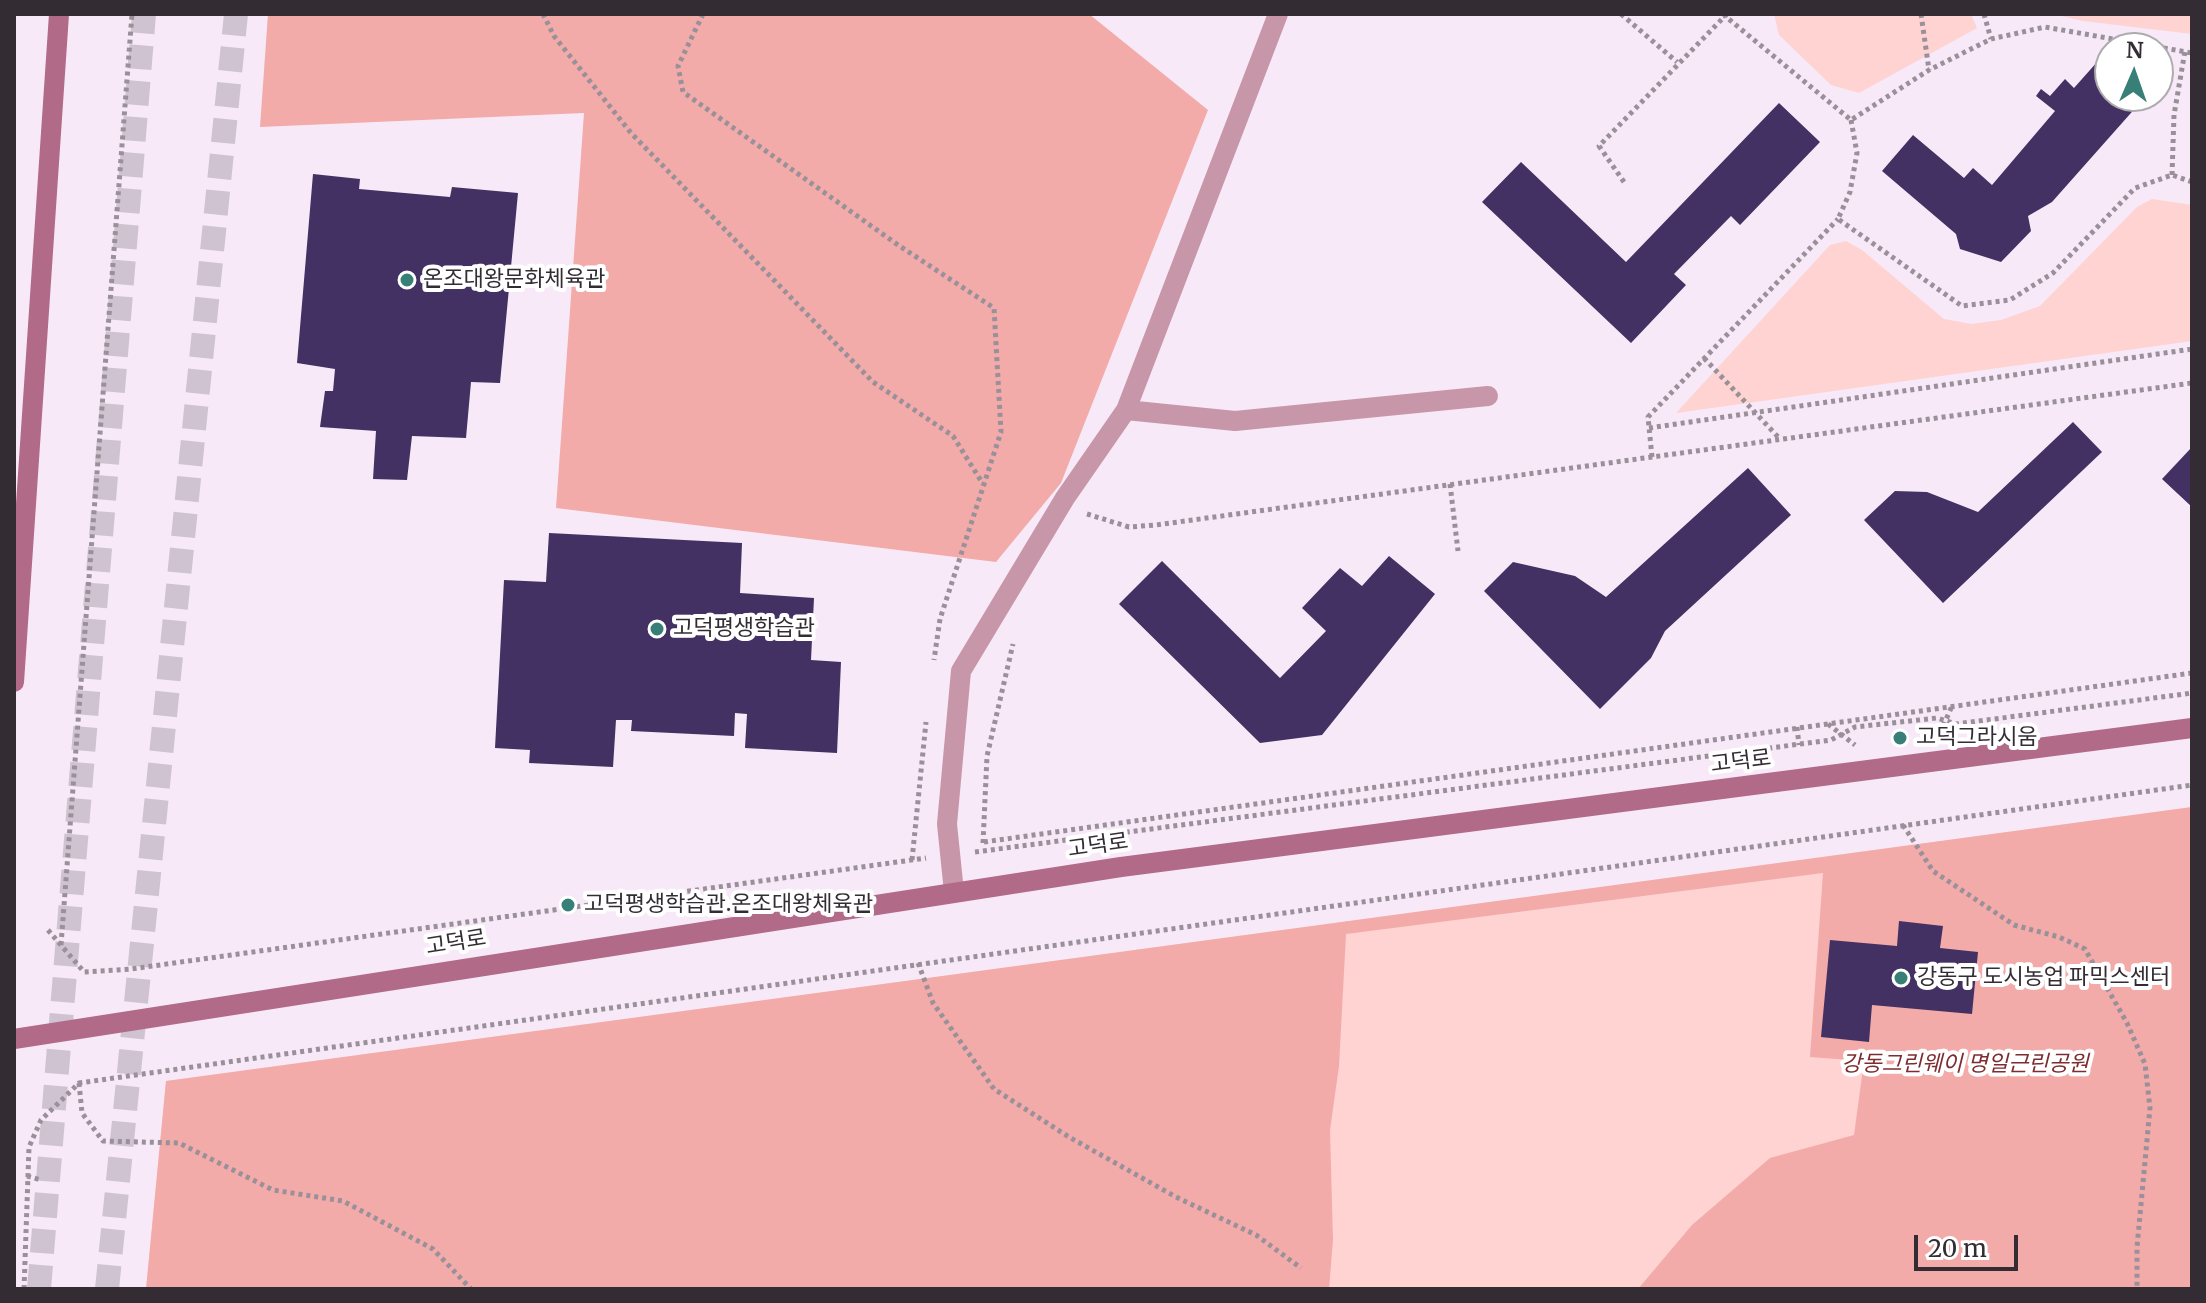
<!DOCTYPE html>
<html>
<head>
<meta charset="utf-8">
<style>
  body { margin:0 }
  #map { position:relative; width:2206px; height:1303px; overflow:hidden; background:#f7e9f8; font-family:Merriweather,serif }
  canvas { display:block }
  .frame { position:absolute; inset:0; border:16px solid #332d33; pointer-events:none }
  .north { position:absolute; left:2094px; top:32px; width:80px; height:80px; box-sizing:border-box; background:#fff; border:2px solid #adabad; border-radius:50%; rotate:2deg; font-size:22px; font-weight:700; line-height:32px; text-align:center; color:#332d33 }
  .north::after { content:''; display:block; margin:auto; width:28px; height:36px; background:#387f78; clip-path:polygon(50% 0,100% 100%,50% 72%,0 100%) }
  .scale { position:absolute; left:1914px; top:1235px; width:104px; height:36px; box-sizing:border-box; border:4px solid #332d33; border-top:0; padding-left:10px; font-size:24px; line-height:28px; white-space:nowrap; color:#332d33; -webkit-text-stroke:6px #fff; paint-order:stroke }
</style>
</head>
<body>
<div id="map">
<canvas width="2206" height="1303"></canvas>
<div class="frame"></div>
<div class="north">N</div>
<div class="scale">20 m</div>
</div>
<script>
const c = document.querySelector('canvas').getContext('2d');
c.lineJoin = 'round';
function fill(path, color) { c.fillStyle = color; c.fill(path, 'evenodd'); }
const toPath = rows => new Path2D(rows.map(r => 'M' + r).join(''));
function trace(path, color, width, dash) { c.strokeStyle = color; c.lineWidth = width; c.lineCap = dash ? 'butt' : 'round'; c.setLineDash(dash || []); c.stroke(path); }
function drawText(font, color, halo, rows, align = 'center') {
  c.font = font + ' Merriweather,"Noto Sans KR",serif'; c.lineWidth = 8; c.setLineDash([]); c.textBaseline = 'middle'; c.strokeStyle = halo; c.fillStyle = color; for (const [text, x, y, turn = 0] of rows) {
    c.save(); c.translate(x, y); c.rotate((+turn || 0) * Math.PI / 180); c.textAlign = isNaN(turn) ? turn : align; if (halo) c.strokeText(text, 0, 0); c.fillText(text, 0, 0); c.restore();
  }
}
const green = toPath([
  [1774,14,1971,14,1977,28,1859,93,1831,85,1779,35],
  [2053,14,2192,14,2192,34,2083,21],
  [2152,199,2192,205,2192,341,1676,413,1830,245,1846,241,1862,250,1944,319,1971,324,2001,320,2040,306,2137,207],
  [2192,807,2192,1289,146,1289,166,1081]
]);
const forest = toPath([
  [268,14,1089,14,1208,110,1061,483,996,562,556,508,584,113,260,127],
  [2192,807,2192,1289,1638,1289,1692,1225,1770,1158,1854,1135,1864,1061,1810,1057,1823,873,1346,934,1339,1066,1330,1130,1333,1240,1329,1289,146,1289,166,1081]
]);
const building = toPath([
  [2106,52,2110,55,2110,96,2146,96,2052,202,2028,216,2031,231,2001,262,1960,249,1956,234,1882,171,1913,135,1964,178,1973,168,1992,185,2055,111,2036,96,2041,89,2050,96,2065,79,2074,88],
  [1779,103,1820,142,1740,225,1731,216,1674,274,1686,285,1631,343,1482,202,1521,162,1626,262],
  [313,174,360,179,359,189,450,197,452,187,518,193,500,383,471,382,466,438,412,436,407,480,373,479,376,431,320,427,325,391,333,391,335,369,297,363],
  [2073,422,2102,452,1943,603,1864,520,1895,491,1927,492,1978,512],
  [2192,447,2192,507,2162,479],
  [1748,468,1791,515,1665,631,1651,658,1600,709,1484,591,1513,562,1575,576,1606,597],
  [549,533,742,543,740,593,814,598,811,660,841,662,837,753,745,748,747,714,735,713,734,736,631,731,632,720,616,720,613,767,529,763,530,750,495,748,504,580,546,582],
  [1389,556,1435,594,1322,735,1260,743,1119,604,1162,561,1280,678,1326,631,1302,608,1340,568,1362,586],
  [1899,921,1943,926,1940,948,1978,952,1972,1014,1872,1005,1869,1042,1821,1037,1830,940,1897,946]
]);
const highwayTunnel = toPath([
  [39,1289,144,14],
  [107,1289,236,14]
]);
const path = toPath([
  [543,14,554,36,631,133,873,382,953,436,983,484],
  [703,14,678,66,683,92,898,245,994,308,1001,432,940,619,934,660],
  [1621,14,1677,62],
  [1727,14,1725,16,1851,120,1929,70,1991,39,2045,27,2192,53],
  [1921,14,1929,70],
  [1984,14,1991,39],
  [1851,120,1857,153,1850,192,1838,219,1962,306,2010,300,2053,273,2135,188,2172,175,2192,182],
  [2172,175,2174,115,2185,51],
  [1624,182,1599,146,1725,16],
  [1704,358,1780,439],
  [1649,428,2192,349],
  [1652,457,1648,417,1838,219],
  [1450,484,1458,551],
  [1087,514,1129,527,1156,525,2192,383],
  [1828,724,1855,745],
  [1797,727,1799,745],
  [1940,733,1952,706],
  [1903,825,1933,871,2014,925,2059,937,2085,949,2127,1023,2145,1064,2150,1108,2137,1247,2137,1289],
  [984,842,2192,673],
  [983,843,987,756,1013,644],
  [975,852,1831,740,1855,727,1937,718,1956,724,2192,693],
  [912,860,926,722],
  [48,930,84,972,131,969,926,858],
  [61,945,132,14],
  [918,963,933,1003,994,1089,1069,1137,1176,1197,1256,1235,1301,1268],
  [79,1083,82,1113,103,1141,179,1143,273,1190,343,1201,433,1249,471,1289],
  [27,1176,41,1180],
  [24,1289,29,1147,41,1120,79,1083,2192,785]
]);
const street = toPath([
  [1126,410,1235,421,1488,396],
  [954,892,947,824,961,671,1065,498,1126,410,1278,14]
]);
const secondary = toPath([
  [14,682,59,14],
  [14,1039,1121,867,2192,728]
]);
const markers = [
  [407,280,8,"#387f78"],
  [657,629,8,"#387f78"],
  [1900,738,8,"#387f78"],
  [568,905,8,"#387f78"],
  [1901,978,8,"#387f78"]
];
const poiNames = [
  ["온조대왕문화체육관",423,280],
  ["고덕평생학습관",673,629],
  ["고덕그라시움",1916,738],
  ["고덕평생학습관.온조대왕체육관",584,905],
  ["강동구 도시농업 파믹스센터",1917,978]
];
const streetNames = [
  ["고덕로",1741,762,-7],
  ["고덕로",1098,846,-8],
  ["고덕로",456,943,-9]
];
const parkNames = [
  ["강동그린웨이 명일근린공원",1965,1065]
];
fill(green, '#fed3d2');
fill(forest, '#f2aba9');
fill(building, '#423162');
trace(highwayTunnel, '#d0c3d1', 24, [24, 12]);
trace(path, '#9a909a', 5, [4, 4]);
trace(street, '#c796a9', 20);
trace(secondary, '#b16a88', 20);
for (const [x, y, r, color] of markers) { const dot = new Path2D(); dot.arc(x, y, r, 0, 2 * Math.PI); c.fillStyle = color; c.fill(dot); trace(dot, '#fff', 3); }
drawText('22px', '#332d33', '#fff', poiNames, 'left');
drawText('22px', '#332d33', '#fff', streetNames);
drawText('italic 22px', '#7e2c2f', '#fff', parkNames);
</script>
</body>
</html>
